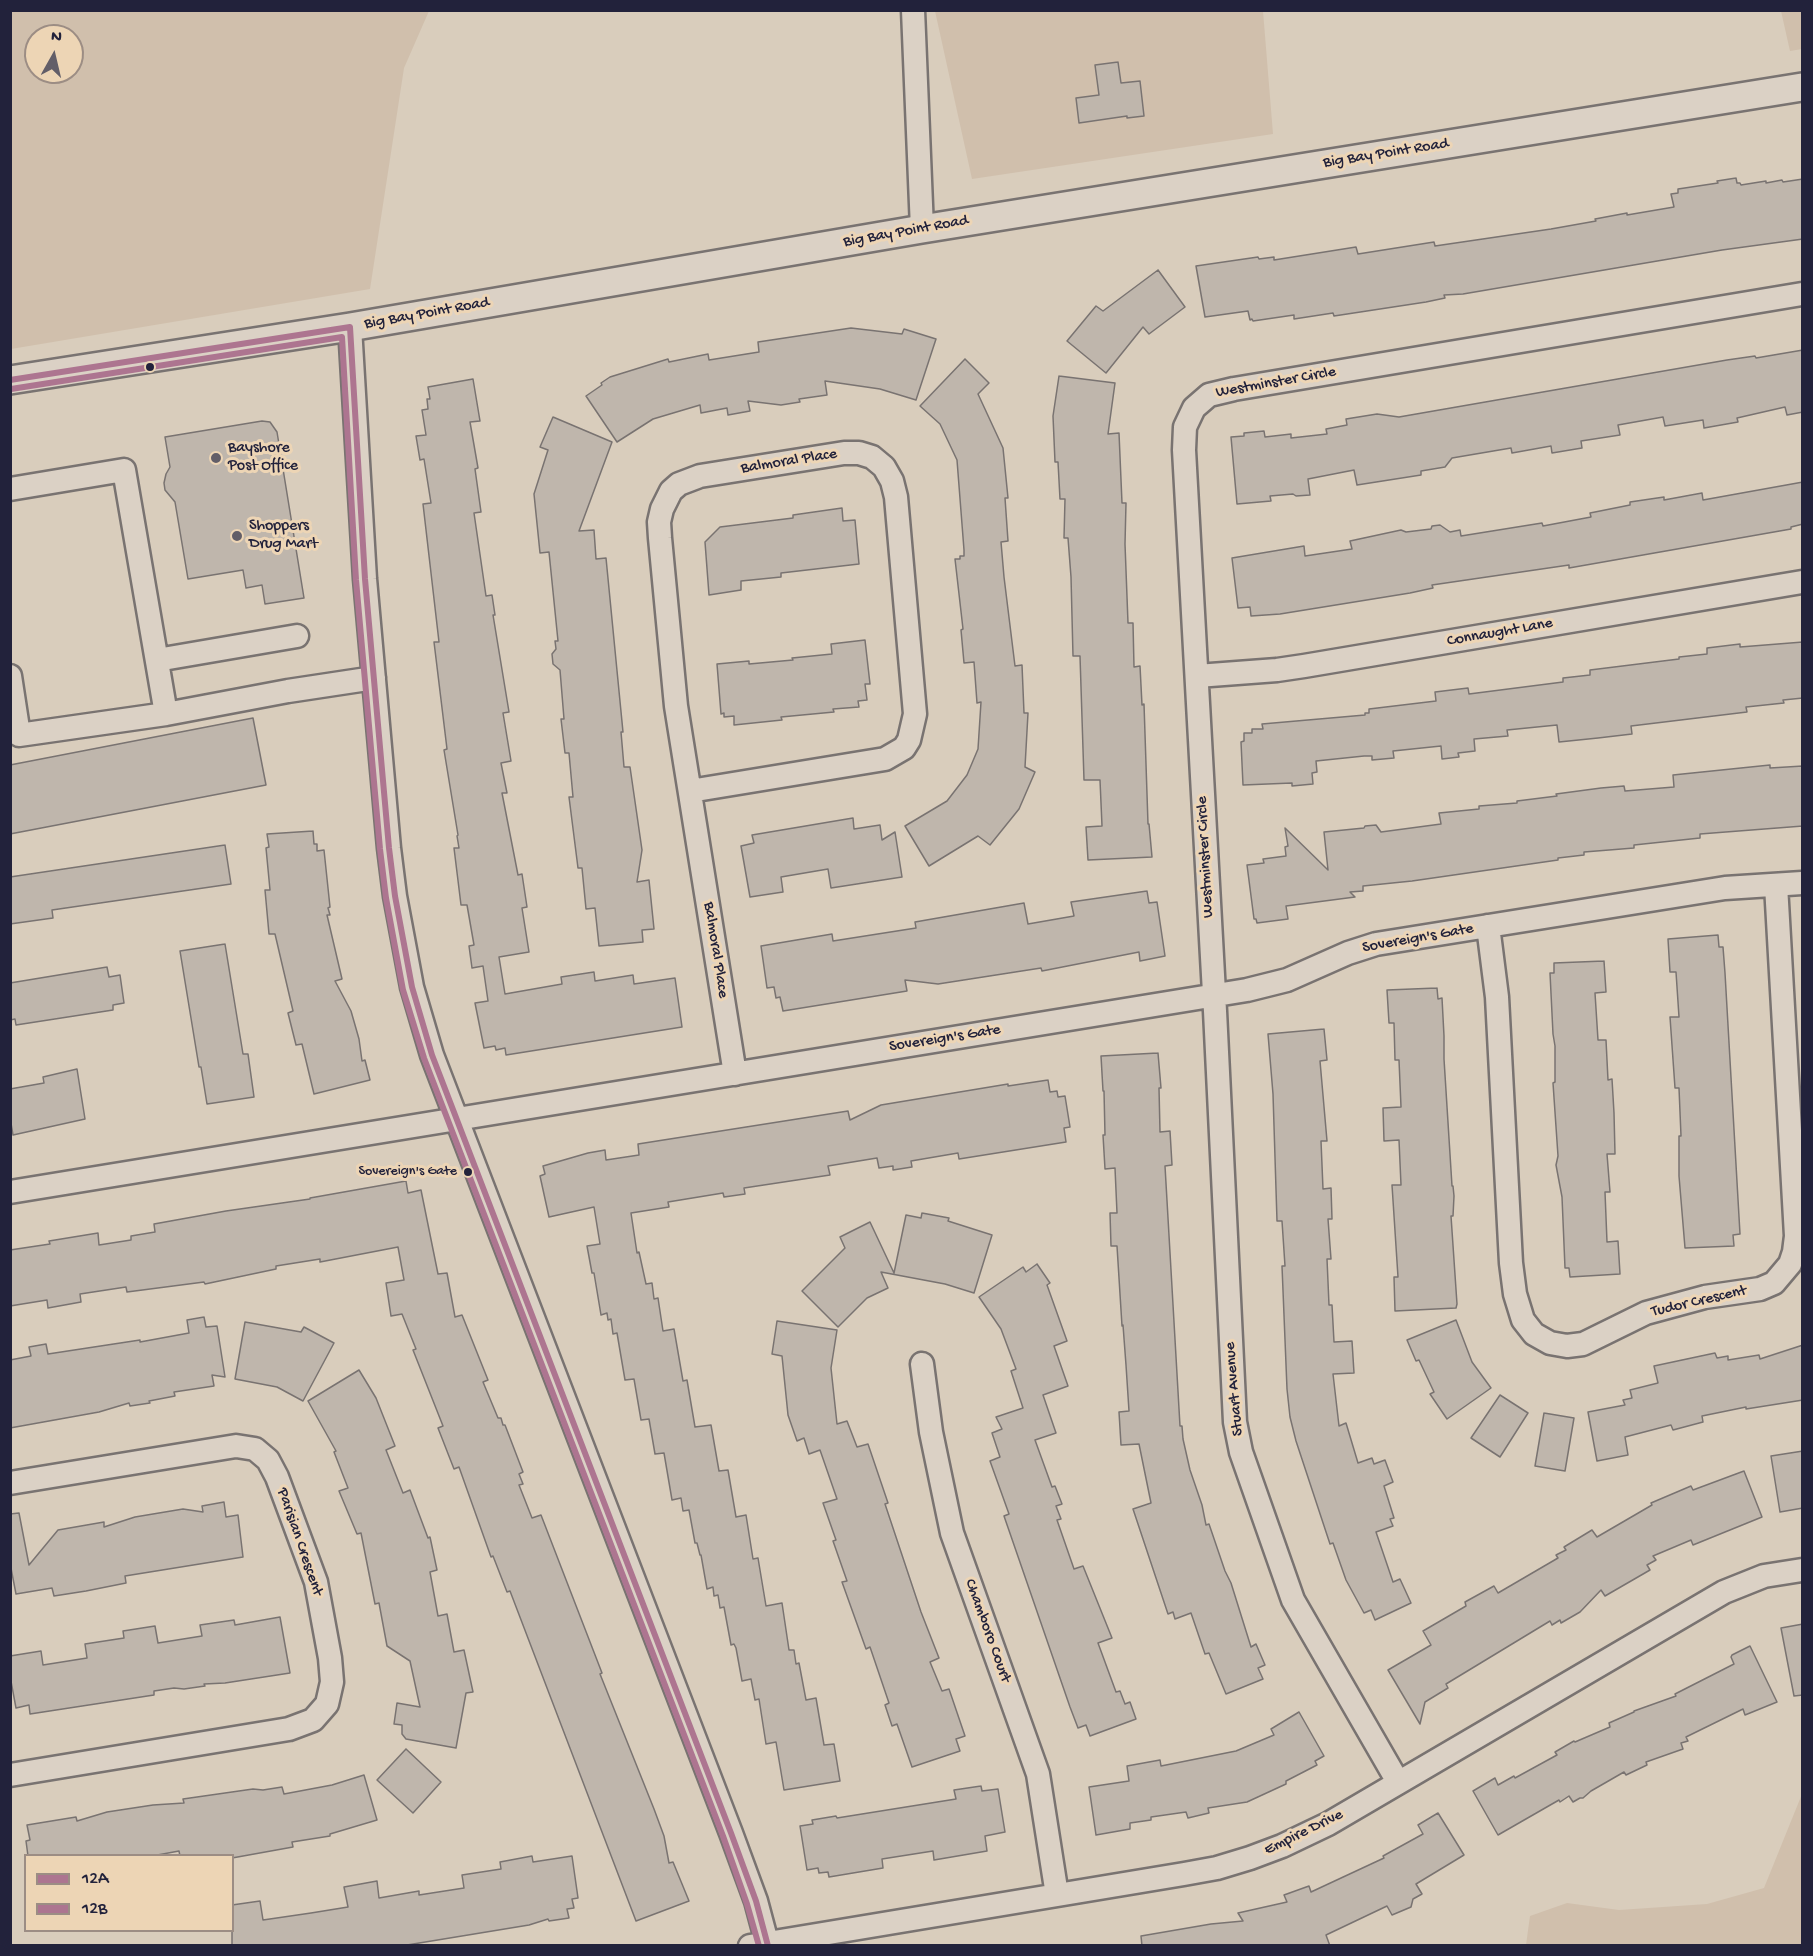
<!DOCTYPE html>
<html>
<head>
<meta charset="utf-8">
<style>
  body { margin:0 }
  #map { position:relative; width:1813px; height:1956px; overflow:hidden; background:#d9cdbc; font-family:"Gochi Hand",sans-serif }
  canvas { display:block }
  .frame { position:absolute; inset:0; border:12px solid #22223b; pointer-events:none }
  .legend { position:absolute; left:24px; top:1854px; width:210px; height:78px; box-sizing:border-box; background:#edd5b5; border:2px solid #9c8d84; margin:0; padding:8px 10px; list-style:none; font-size:18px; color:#22223b }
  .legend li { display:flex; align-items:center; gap:12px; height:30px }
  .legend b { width:30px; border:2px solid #9c8d84 }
  .north { position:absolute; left:24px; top:24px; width:60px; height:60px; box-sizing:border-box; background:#edd5b5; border:2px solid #9c8d84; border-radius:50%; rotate:8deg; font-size:16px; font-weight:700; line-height:24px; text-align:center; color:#22223b }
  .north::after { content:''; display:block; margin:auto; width:21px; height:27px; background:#625e68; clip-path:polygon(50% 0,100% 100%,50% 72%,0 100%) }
</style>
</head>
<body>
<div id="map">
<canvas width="1813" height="1956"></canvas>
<div class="frame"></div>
<ul class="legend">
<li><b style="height:8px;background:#ad7590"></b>12A</li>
<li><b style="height:8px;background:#ad7590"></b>12B</li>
</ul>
<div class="north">N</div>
</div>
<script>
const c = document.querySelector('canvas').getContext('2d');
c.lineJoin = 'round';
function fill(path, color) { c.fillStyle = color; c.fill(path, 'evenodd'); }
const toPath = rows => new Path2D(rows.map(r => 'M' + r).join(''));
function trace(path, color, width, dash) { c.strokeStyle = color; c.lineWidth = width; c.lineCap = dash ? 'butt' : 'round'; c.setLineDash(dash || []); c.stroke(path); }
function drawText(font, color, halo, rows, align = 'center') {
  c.font = font + ' "Gochi Hand",sans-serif'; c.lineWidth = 6; c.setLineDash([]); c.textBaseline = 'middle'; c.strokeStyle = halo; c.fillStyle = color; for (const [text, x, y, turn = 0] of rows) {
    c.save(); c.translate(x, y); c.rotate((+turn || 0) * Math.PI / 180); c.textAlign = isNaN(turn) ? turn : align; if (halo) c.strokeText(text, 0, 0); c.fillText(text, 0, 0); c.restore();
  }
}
const green = toPath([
  [11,10,429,11,404,68,370,289,11,349],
  [36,36,72,36,72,72,36,72],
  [935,11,1263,11,1273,134,972,179],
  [1781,11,1802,11,1802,49,1790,51],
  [1802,1794,1802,1945,1526,1945,1530,1916,1567,1903,1619,1910,1707,1904,1764,1888]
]);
const building = toPath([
  [1118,62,1121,83,1140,81,1144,116,1127,118,1127,116,1079,123,1076,98,1099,95,1095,65,1118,62],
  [1736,178,1737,183,1740,183,1741,185,1766,181,1766,183,1782,180,1783,182,1803,179,1803,239,1722,250,1463,294,1444,295,1445,298,1426,302,1334,316,1333,313,1294,319,1294,315,1253,321,1252,319,1250,320,1248,311,1205,317,1196,266,1258,257,1259,259,1274,257,1274,260,1356,247,1358,254,1434,242,1435,246,1551,229,1596,221,1595,219,1627,213,1627,215,1674,207,1671,194,1678,193,1678,189,1718,183,1717,181,1736,178],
  [1158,270,1185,307,1149,334,1143,327,1106,373,1067,341,1096,306,1103,311,1158,270],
  [851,328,902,334,904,329,936,339,916,400,880,389,825,381,827,395,799,399,800,402,781,405,748,401,750,411,728,415,727,408,701,413,700,405,653,419,617,442,586,396,602,385,601,383,610,377,668,359,669,362,708,354,709,360,759,352,758,342,851,328],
  [1803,350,1803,412,1787,415,1785,407,1737,418,1738,422,1704,428,1703,420,1665,426,1663,417,1618,425,1620,435,1581,441,1582,448,1552,453,1551,446,1512,453,1511,448,1452,458,1445,467,1421,471,1421,475,1357,485,1354,470,1308,479,1310,495,1296,496,1293,494,1270,496,1271,501,1237,504,1231,437,1244,436,1244,433,1264,431,1265,437,1291,434,1291,438,1327,434,1326,429,1347,425,1346,419,1377,414,1399,417,1727,360,1755,356,1756,358,1803,350],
  [965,359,989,383,978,394,1003,448,1008,498,1005,498,1008,541,1001,542,1004,577,1015,666,1022,665,1024,713,1028,713,1025,767,1035,772,1019,809,990,845,978,836,929,866,905,826,947,801,967,775,978,749,981,702,977,703,974,662,964,663,961,630,963,629,955,559,960,559,960,556,964,556,964,550,957,460,940,424,920,406,965,359],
  [1059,376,1115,383,1108,434,1119,433,1122,503,1126,503,1125,544,1128,623,1133,623,1134,667,1140,666,1142,705,1144,704,1148,824,1149,824,1152,857,1088,860,1086,827,1102,826,1100,780,1084,780,1080,656,1073,656,1071,577,1068,538,1064,538,1065,499,1060,499,1058,462,1055,462,1053,416,1059,376],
  [473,379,480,421,470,422,478,468,475,469,481,512,474,513,486,596,492,595,495,615,493,615,509,712,503,713,511,761,501,763,507,793,502,793,518,875,522,874,527,907,522,908,529,952,499,957,505,994,562,984,561,977,594,972,595,981,633,975,634,984,675,978,682,1027,506,1055,505,1048,496,1050,495,1046,484,1048,475,1003,488,1001,483,966,472,968,469,946,474,945,467,905,461,905,454,848,459,848,457,836,458,835,444,750,447,749,434,642,439,642,423,504,431,503,424,459,420,460,416,436,426,435,422,410,428,409,427,399,430,399,428,387,473,379],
  [553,417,612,442,579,531,594,530,596,559,606,558,623,732,621,732,624,767,630,767,642,850,637,882,649,880,654,929,642,930,643,942,599,946,595,908,586,909,582,868,578,868,569,797,573,797,569,753,565,753,561,719,564,719,560,670,553,664,552,654,556,649,555,641,558,641,549,552,540,553,534,494,548,450,540,447,553,417],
  [262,421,270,422,277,432,304,598,265,604,262,585,246,588,243,570,188,579,175,502,165,490,164,483,166,474,170,467,165,437,262,421],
  [1803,482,1803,524,1791,527,1791,529,1569,568,1569,565,1432,585,1433,588,1410,593,1280,614,1251,616,1250,607,1238,608,1232,558,1304,546,1305,556,1352,549,1350,541,1401,530,1406,532,1431,529,1432,526,1440,525,1450,532,1460,530,1461,536,1542,523,1543,526,1591,517,1590,513,1630,505,1630,502,1664,497,1664,500,1702,493,1703,500,1803,482],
  [842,508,843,521,855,520,859,564,781,573,781,577,741,581,741,590,709,595,705,542,720,527,793,518,793,515,842,508],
  [865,640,870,684,865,684,867,700,858,701,859,707,833,709,834,712,781,717,782,720,734,725,734,716,724,717,724,713,721,714,717,664,749,661,749,664,793,660,792,658,832,654,831,644,865,640],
  [1803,642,1803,698,1783,700,1784,703,1746,707,1747,712,1631,726,1632,734,1598,738,1559,742,1557,725,1507,730,1508,736,1474,739,1475,751,1458,753,1459,757,1442,759,1441,746,1393,751,1394,758,1372,760,1372,756,1364,756,1316,761,1317,772,1312,773,1313,784,1292,786,1292,783,1243,785,1241,742,1244,741,1244,733,1252,733,1252,729,1263,729,1262,724,1365,715,1365,713,1369,713,1369,709,1436,701,1435,692,1468,688,1469,694,1563,682,1563,678,1590,675,1590,670,1679,659,1679,657,1707,654,1707,648,1740,644,1740,647,1803,642],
  [253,718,266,785,10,834,10,765,253,718],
  [1770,765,1770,768,1803,766,1803,826,1700,834,1700,838,1634,845,1634,848,1584,852,1584,855,1558,858,1558,860,1412,881,1363,886,1363,891,1350,892,1355,897,1286,906,1288,919,1257,923,1256,919,1254,919,1247,865,1264,863,1263,859,1286,856,1285,847,1288,846,1285,828,1328,870,1324,832,1364,828,1365,826,1376,825,1381,832,1441,824,1439,813,1479,809,1479,806,1517,803,1517,801,1557,796,1556,794,1601,788,1624,786,1625,791,1674,787,1673,775,1770,765],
  [853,818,854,829,880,825,882,840,895,832,902,877,831,888,828,869,781,877,783,892,750,897,741,846,754,843,752,835,853,818],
  [313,831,314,844,317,844,317,851,324,850,330,907,328,908,330,915,327,915,342,979,335,981,351,1011,359,1039,362,1061,365,1060,370,1080,314,1094,302,1044,296,1045,288,1013,293,1011,275,934,269,934,265,890,270,890,266,848,269,847,267,834,313,831],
  [225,845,231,884,52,910,53,918,10,924,10,877,225,845],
  [1147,891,1149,903,1157,902,1165,956,1140,961,1139,952,1042,971,1041,968,938,984,905,980,907,991,783,1011,780,997,776,998,774,987,767,988,761,946,832,934,833,941,916,928,915,922,1024,903,1028,924,1074,916,1071,902,1147,891],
  [1718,935,1719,947,1723,947,1725,973,1740,1234,1733,1235,1734,1246,1685,1248,1679,1176,1679,1136,1681,1136,1679,1088,1675,1088,1670,1017,1679,1017,1676,972,1670,972,1668,939,1718,935],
  [225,944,243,1054,248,1054,254,1097,207,1104,201,1067,199,1067,180,951,225,944],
  [1604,961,1606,992,1595,993,1598,1040,1606,1040,1608,1080,1612,1079,1614,1113,1615,1154,1607,1154,1610,1192,1605,1192,1607,1242,1618,1241,1620,1274,1570,1277,1569,1268,1565,1268,1562,1197,1556,1165,1558,1156,1553,1083,1555,1082,1555,1046,1553,1034,1550,973,1554,973,1554,963,1604,961],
  [107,967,109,977,120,975,124,1003,113,1005,113,1010,16,1025,15,1019,10,1020,10,983,107,967],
  [1437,988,1438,999,1442,998,1444,1036,1444,1059,1452,1186,1453,1186,1454,1196,1453,1216,1451,1216,1457,1304,1456,1308,1395,1311,1394,1277,1398,1277,1392,1185,1401,1185,1399,1140,1384,1141,1383,1108,1401,1107,1399,1060,1395,1060,1394,1023,1389,1023,1387,990,1437,988],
  [1324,1029,1327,1060,1320,1061,1327,1141,1321,1141,1323,1189,1331,1188,1332,1219,1328,1219,1331,1259,1327,1259,1329,1305,1332,1305,1334,1342,1352,1341,1354,1373,1333,1374,1339,1426,1346,1423,1358,1463,1372,1458,1374,1464,1385,1460,1393,1482,1384,1486,1394,1518,1390,1519,1393,1526,1376,1532,1393,1582,1400,1579,1411,1603,1375,1620,1371,1610,1364,1613,1346,1580,1333,1543,1330,1544,1296,1441,1290,1417,1287,1389,1282,1266,1285,1266,1282,1221,1277,1221,1273,1094,1268,1034,1324,1029],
  [1158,1053,1161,1088,1159,1088,1160,1132,1170,1131,1172,1165,1165,1166,1180,1426,1182,1426,1183,1439,1190,1470,1202,1505,1206,1525,1209,1524,1225,1571,1231,1583,1251,1647,1256,1644,1265,1665,1258,1668,1263,1679,1226,1694,1209,1653,1205,1654,1191,1613,1175,1619,1173,1612,1168,1614,1133,1509,1151,1503,1139,1444,1121,1445,1119,1412,1129,1411,1126,1365,1123,1325,1122,1326,1117,1246,1111,1246,1110,1213,1117,1213,1115,1168,1105,1169,1103,1135,1105,1135,1104,1091,1103,1091,1101,1056,1158,1053],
  [77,1069,85,1119,13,1135,10,1118,10,1089,44,1083,43,1077,77,1069],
  [1048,1080,1050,1092,1057,1091,1058,1097,1065,1096,1070,1127,1064,1128,1066,1142,959,1159,958,1153,911,1161,912,1167,893,1170,893,1166,879,1168,877,1158,828,1166,830,1175,744,1188,745,1194,724,1197,723,1193,668,1202,669,1207,631,1213,637,1253,639,1252,646,1284,652,1283,654,1299,658,1298,663,1331,674,1329,683,1381,687,1380,695,1427,711,1425,719,1471,728,1470,736,1517,746,1515,753,1559,758,1558,766,1606,782,1603,789,1650,794,1650,796,1664,799,1663,806,1700,816,1698,824,1745,834,1744,840,1781,784,1790,776,1742,766,1744,759,1699,755,1700,751,1679,742,1681,736,1648,734,1644,731,1645,724,1607,720,1608,718,1595,714,1596,713,1587,707,1589,701,1555,700,1555,697,1543,695,1543,689,1510,683,1511,681,1498,672,1500,664,1453,655,1454,649,1419,641,1420,634,1379,625,1380,617,1333,613,1334,611,1319,608,1320,607,1313,601,1315,594,1273,592,1273,587,1246,600,1244,594,1207,549,1217,540,1176,545,1174,543,1166,588,1153,605,1150,606,1160,639,1155,638,1144,848,1111,850,1120,881,1105,1008,1084,1008,1086,1048,1080],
  [406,1181,408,1193,421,1190,438,1274,447,1273,455,1317,462,1315,488,1380,483,1382,498,1418,501,1418,503,1425,505,1425,523,1472,519,1474,523,1484,519,1485,532,1518,541,1515,602,1673,600,1674,654,1809,664,1836,669,1863,673,1862,689,1901,636,1921,510,1591,507,1592,493,1556,491,1557,459,1467,454,1469,438,1428,443,1426,413,1350,416,1349,402,1314,391,1316,386,1283,404,1280,398,1247,320,1262,320,1259,276,1266,276,1269,205,1284,204,1282,127,1292,126,1287,80,1294,81,1302,48,1308,47,1300,10,1306,10,1250,50,1244,49,1241,98,1233,99,1245,131,1240,131,1236,155,1232,154,1224,226,1211,310,1199,310,1198,406,1181],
  [922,1213,949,1218,948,1221,992,1235,974,1293,945,1284,881,1272,888,1288,867,1298,838,1327,802,1291,845,1248,840,1237,870,1222,894,1273,906,1215,921,1218,922,1213],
  [1037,1264,1050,1283,1047,1285,1067,1341,1054,1346,1068,1386,1043,1395,1056,1433,1035,1440,1052,1487,1055,1486,1062,1504,1056,1506,1061,1519,1057,1520,1074,1569,1083,1566,1112,1638,1098,1643,1116,1692,1120,1691,1125,1704,1130,1702,1136,1719,1090,1736,1086,1725,1078,1728,1070,1707,1004,1516,1009,1514,990,1461,1000,1457,992,1433,1002,1429,996,1417,1023,1408,1011,1371,1016,1369,1001,1329,979,1297,1023,1267,1026,1272,1037,1264],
  [204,1317,206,1327,217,1326,225,1377,212,1375,214,1386,174,1392,175,1396,149,1401,150,1403,130,1406,129,1403,99,1412,10,1428,10,1360,31,1356,29,1347,46,1344,48,1354,140,1340,140,1342,189,1333,187,1320,204,1317],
  [1456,1320,1472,1362,1491,1388,1447,1419,1430,1394,1434,1392,1419,1360,1416,1361,1407,1340,1456,1320],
  [777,1321,837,1330,831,1368,837,1424,847,1421,857,1447,868,1444,888,1503,885,1504,921,1612,939,1658,930,1662,942,1691,949,1689,965,1736,956,1739,960,1751,912,1767,897,1724,892,1726,885,1705,889,1703,870,1647,866,1649,842,1582,847,1581,833,1541,836,1540,823,1503,837,1499,820,1450,809,1454,804,1438,797,1441,788,1415,782,1356,772,1354,777,1321],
  [245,1322,301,1332,304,1327,334,1343,303,1401,277,1387,235,1379,245,1322],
  [1803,1345,1803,1400,1746,1409,1746,1407,1702,1416,1703,1422,1673,1430,1671,1425,1625,1437,1628,1455,1597,1461,1588,1412,1625,1405,1623,1400,1632,1398,1630,1390,1658,1383,1654,1366,1715,1353,1717,1358,1728,1356,1728,1360,1759,1355,1760,1359,1803,1345],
  [359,1370,376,1398,395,1446,386,1450,403,1493,410,1490,428,1538,430,1537,437,1570,430,1572,438,1616,447,1614,454,1652,464,1650,473,1692,466,1693,456,1748,406,1739,402,1734,402,1725,394,1724,397,1703,420,1707,410,1661,387,1646,379,1603,375,1604,361,1533,357,1534,339,1491,348,1488,334,1452,336,1451,308,1401,359,1370],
  [1500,1395,1528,1413,1500,1457,1471,1438,1500,1395],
  [1544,1413,1574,1418,1565,1471,1535,1466,1544,1413],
  [1803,1451,1803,1508,1780,1512,1771,1456,1803,1451],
  [1744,1471,1762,1517,1693,1545,1691,1540,1653,1556,1656,1560,1647,1565,1650,1570,1605,1596,1601,1590,1580,1612,1561,1623,1560,1620,1552,1625,1550,1621,1446,1684,1448,1688,1425,1702,1420,1724,1388,1670,1431,1645,1423,1631,1466,1606,1465,1602,1494,1586,1498,1593,1558,1558,1556,1555,1566,1550,1564,1547,1592,1530,1597,1537,1652,1505,1651,1503,1691,1486,1693,1490,1744,1471],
  [224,1502,226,1517,238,1515,243,1557,125,1576,126,1583,86,1591,54,1596,52,1588,16,1594,10,1563,10,1514,19,1513,29,1565,58,1530,104,1522,104,1527,135,1517,183,1509,203,1512,202,1506,224,1502],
  [280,1617,290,1673,225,1683,204,1684,205,1686,184,1689,174,1688,154,1691,154,1695,30,1714,29,1705,16,1708,10,1676,10,1656,41,1651,43,1665,87,1658,85,1644,124,1638,123,1631,155,1626,158,1643,202,1636,200,1625,234,1620,235,1625,280,1617],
  [1803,1624,1803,1695,1794,1696,1781,1628,1803,1624],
  [1750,1646,1777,1702,1745,1715,1743,1709,1686,1737,1688,1741,1681,1743,1683,1749,1646,1762,1647,1765,1626,1775,1624,1772,1591,1791,1583,1798,1580,1798,1573,1802,1569,1796,1560,1802,1559,1800,1498,1835,1473,1791,1495,1778,1498,1785,1514,1776,1515,1778,1557,1755,1555,1752,1574,1741,1575,1742,1610,1727,1609,1723,1634,1712,1634,1711,1676,1696,1675,1694,1734,1664,1731,1657,1732,1655,1750,1646],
  [1299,1712,1324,1756,1315,1761,1317,1765,1286,1781,1286,1784,1247,1802,1208,1808,1209,1813,1188,1818,1186,1812,1151,1817,1151,1820,1130,1823,1130,1829,1096,1835,1089,1787,1129,1781,1127,1766,1160,1760,1161,1766,1236,1751,1274,1735,1271,1729,1299,1712],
  [406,1749,441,1782,413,1813,377,1780,406,1749],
  [364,1775,377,1820,330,1834,330,1836,292,1842,293,1847,232,1858,232,1856,180,1856,179,1851,152,1856,28,1856,26,1841,30,1840,27,1825,76,1817,77,1821,107,1812,153,1805,184,1803,183,1799,253,1789,263,1790,282,1787,284,1794,332,1785,364,1775],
  [981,1786,982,1791,998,1789,1005,1832,985,1836,987,1851,934,1860,933,1851,882,1859,883,1868,829,1877,828,1872,819,1873,818,1868,807,1870,800,1826,813,1824,812,1820,836,1816,837,1818,956,1799,954,1790,981,1786],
  [1438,1813,1464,1855,1416,1884,1422,1894,1413,1899,1411,1907,1392,1915,1387,1906,1326,1935,1330,1946,1142,1946,1141,1936,1211,1924,1243,1921,1238,1913,1287,1902,1284,1895,1309,1886,1311,1892,1384,1858,1383,1856,1423,1834,1418,1825,1438,1813],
  [532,1856,533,1862,572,1856,578,1898,572,1899,574,1908,567,1909,569,1918,549,1921,548,1919,529,1925,401,1946,232,1946,232,1905,260,1901,263,1920,311,1913,348,1907,344,1887,377,1881,379,1898,419,1891,419,1895,464,1888,462,1875,501,1869,500,1862,532,1856]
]);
const minor = toPath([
  [913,10,922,229],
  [350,327,365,579,389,848,395,896,412,987,432,1055,731,1833,756,1901,768,1946],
  [10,489,124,470,166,714],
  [157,660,297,636],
  [10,676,19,735,166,714,288,691,374,678],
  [1197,676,1277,670,1304,666,1802,582],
  [690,791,885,759,904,748,909,740,915,714,896,497,892,481,884,467,872,457,859,453,844,453,700,476,679,484,671,491,662,509,659,522,660,538,676,706,735,1074],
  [1488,926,1497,997,1511,1263,1515,1294,1523,1320,1534,1334,1550,1343,1567,1346,1583,1344,1646,1313,1705,1297,1760,1289,1774,1283,1790,1264,1794,1252,1796,1236,1776,885],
  [10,1192,1247,990,1287,980,1348,953,1376,944,1725,888,1802,883],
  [922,1364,931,1432,952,1533,1038,1774,1057,1895],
  [10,1483,236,1446,255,1449,268,1460,277,1477,316,1582,330,1658,332,1682,327,1704,313,1720,289,1729,10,1775],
  [1398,1782,1293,1600,1241,1452,1235,1422,1215,1011,1184,450,1185,427,1194,408,1209,395,1234,389,1802,294],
  [750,1946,1184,1874,1217,1868,1250,1858,1282,1846,1328,1824,1724,1592,1764,1576,1802,1570]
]);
const major = toPath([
  [10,380,350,327,922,229,1802,87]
]);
const bus1 = toPath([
  [10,380,350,327,365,579,389,848,395,896,412,987,432,1055,731,1833,756,1901,768,1946]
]);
const bus2 = toPath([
  [11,389,342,337,356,580,380,849,386,898,403,990,424,1058,723,1836,747,1904,759,1946]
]);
const markers = [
  [150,367,5,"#22223b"],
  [216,458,6,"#625e68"],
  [237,536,6,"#625e68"],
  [468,1172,5,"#22223b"]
];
const busNames = [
  ["Sovereign's Gate",457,1172]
];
const streetNames = [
  ["Big Bay Point Road",1386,154,-9],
  ["Big Bay Point Road",906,232,-10],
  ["Big Bay Point Road",427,314,-10],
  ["Westminster Circle",1276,383,-10],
  ["Balmoral Place",789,462,-9],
  ["Connaught Lane",1500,633,-10],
  ["Westminster Circle",1206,857,-93],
  ["Sovereign's Gate",1418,939,-10],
  ["Balmoral Place",715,950,81],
  ["Sovereign's Gate",945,1039,-9],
  ["Tudor Crescent",1699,1302,-13],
  ["Stuart Avenue",1235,1389,-95],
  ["Parisian Crescent",299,1542,71],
  ["Chamboro Court",987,1631,70],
  ["Empire Drive",1304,1833,-26]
];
const poiNames = [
  ["Bayshore",228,449],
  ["Post Office",228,467],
  ["Shoppers",249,527],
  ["Drug Mart",249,545]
];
fill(green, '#d0bfac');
fill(building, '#bfb6ac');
trace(building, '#797371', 1.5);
trace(minor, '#797371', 27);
trace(major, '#797371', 32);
trace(minor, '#dbd1c5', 22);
trace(major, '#dbd1c5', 27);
trace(bus1, '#ad7590', 6);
trace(bus2, '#ad7590', 6);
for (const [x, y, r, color] of markers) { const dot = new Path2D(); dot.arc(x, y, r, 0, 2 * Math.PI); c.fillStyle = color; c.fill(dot); trace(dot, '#edd5b5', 2); }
drawText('14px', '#22223b', '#edd5b5', busNames, 'right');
drawText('16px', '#22223b', '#edd5b5', streetNames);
drawText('16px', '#22223b', '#edd5b5', poiNames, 'left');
</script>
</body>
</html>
